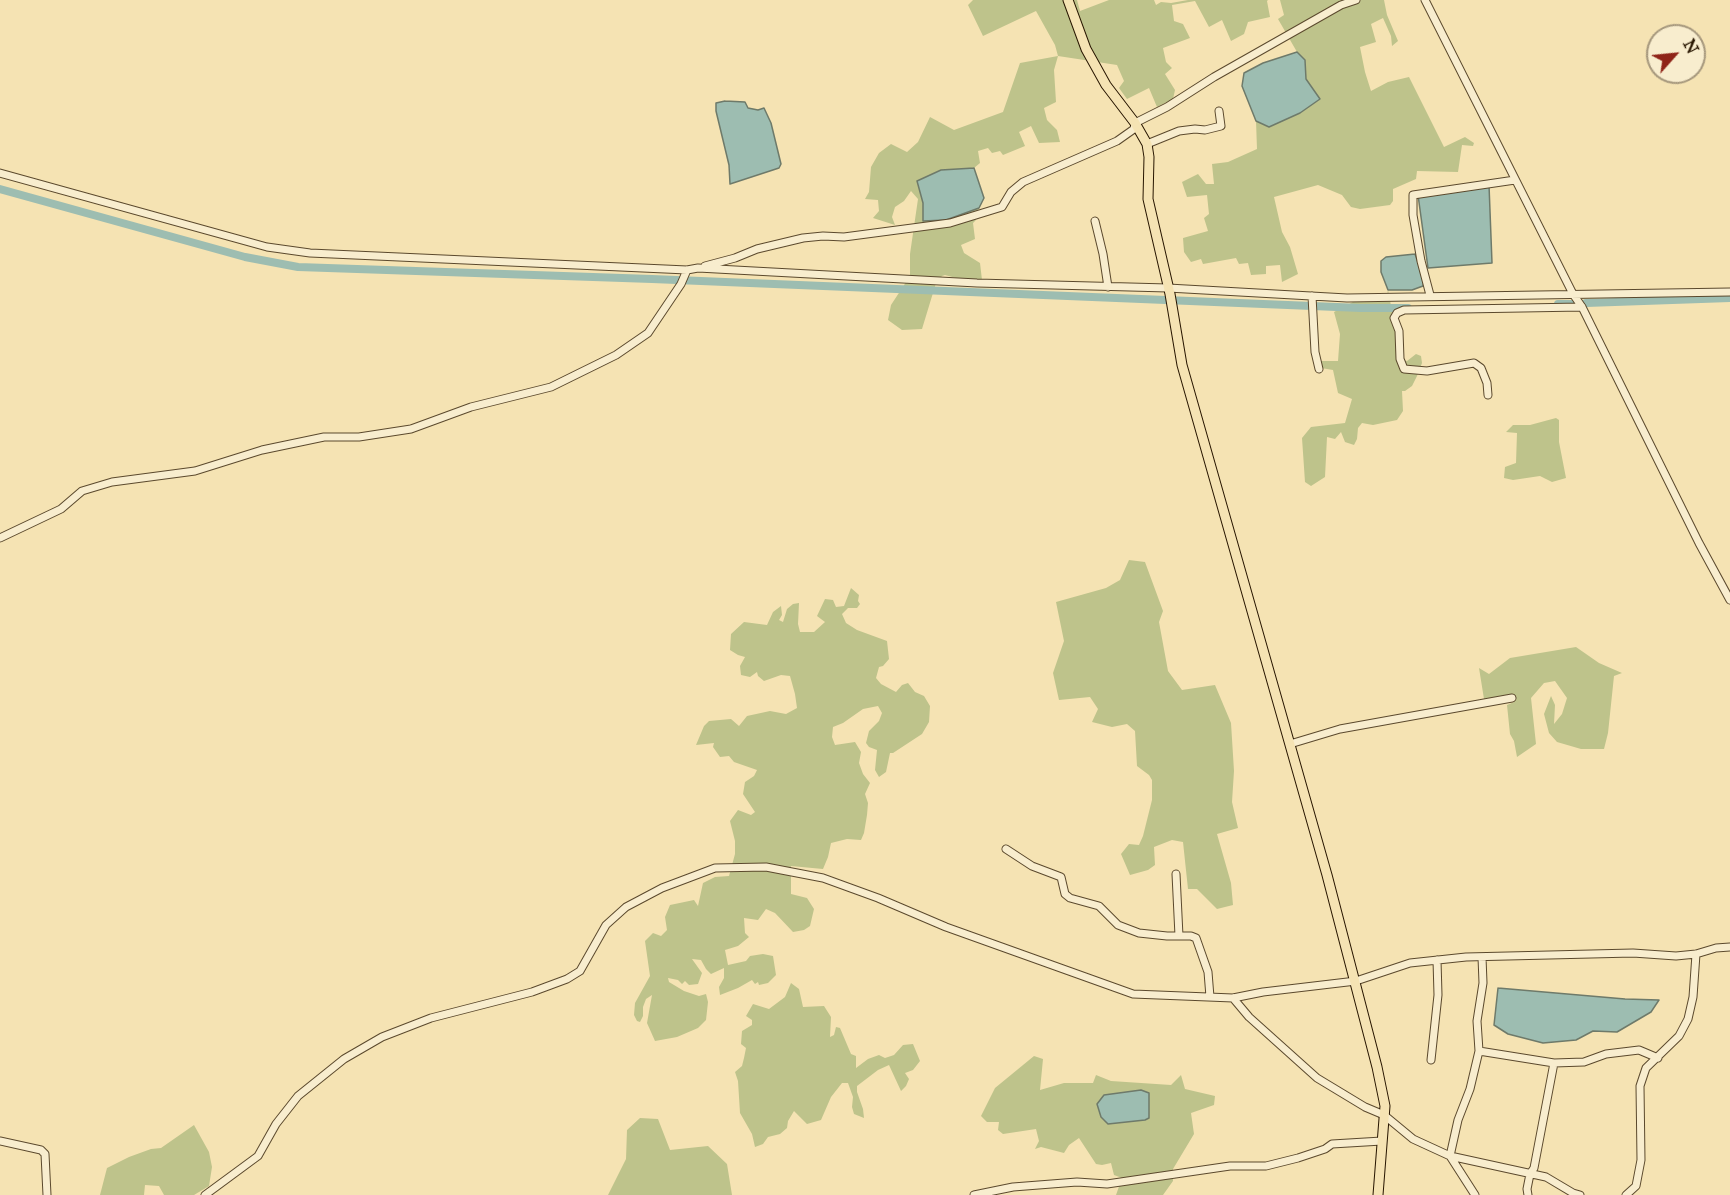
<!DOCTYPE html>
<html>
<head>
<meta charset="utf-8">
<style>
  body { margin:0 }
  #map { position:relative; width:1730px; height:1195px; overflow:hidden; background:#f5e3b3; font-family:"IM FELL Great Primer",serif }
  canvas { display:block }
  .north { position:absolute; left:1646px; top:24px; width:60px; height:60px; box-sizing:border-box; background:#f8edce; border:2px solid #a5977c; border-radius:50%; rotate:63deg; font-size:16px; font-weight:700; line-height:24px; text-align:center; color:#281600 }
  .north::after { content:''; display:block; margin:auto; width:21px; height:27px; background:#8f2418; clip-path:polygon(50% 0,100% 100%,50% 72%,0 100%) }
</style>
</head>
<body>
<div id="map">
<canvas width="1730" height="1195"></canvas>
<div class="north">N</div>
</div>
<script>
const c = document.querySelector('canvas').getContext('2d');
c.lineJoin = 'round';
function fill(path, color) { c.fillStyle = color; c.fill(path, 'evenodd'); }
const toPath = rows => new Path2D(rows.map(r => 'M' + r).join(''));
function trace(path, color, width, dash) { c.strokeStyle = color; c.lineWidth = width; c.lineCap = dash ? 'butt' : 'round'; c.setLineDash(dash || []); c.stroke(path); }
const green = toPath([
  [973,0,1077,0,1080,11,1109,0,1154,0,1156,5,1161,2,1171,3,1188,0,1268,0,1267,1,1270,17,1248,22,1244,34,1231,41,1222,20,1209,27,1195,1,1172,5,1174,21,1183,24,1190,38,1163,48,1166,62,1172,68,1165,74,1175,90,1173,99,1157,107,1149,88,1127,99,1119,88,1124,81,1117,65,1058,56,1054,70,1056,102,1044,108,1047,120,1057,130,1060,142,1039,143,1031,126,1019,132,1025,146,1003,155,1000,151,992,153,988,148,978,151,980,163,974,168,941,170,946,220,979,208,976,220,973,223,975,239,961,245,964,253,980,263,982,280,967,281,945,275,942,276,936,283,922,329,902,330,888,320,891,305,910,276,910,254,918,199,911,191,904,201,895,207,892,217,895,225,873,218,879,211,878,200,865,199,869,192,871,167,879,153,891,144,907,152,918,142,930,117,954,130,1003,112,1020,63,1058,56,1055,45,1036,11,983,36,968,5],
  [1280,0,1384,0,1387,15,1398,41,1392,46,1391,36,1383,18,1371,24,1376,42,1360,47,1365,72,1371,91,1388,82,1409,77,1444,147,1465,137,1474,143,1473,146,1462,145,1458,172,1417,171,1416,179,1393,189,1393,201,1390,205,1360,209,1351,207,1342,195,1318,185,1274,197,1282,232,1290,247,1298,274,1282,282,1280,265,1266,266,1266,274,1251,275,1248,263,1239,264,1236,258,1203,264,1201,259,1191,262,1184,252,1183,238,1208,231,1204,218,1209,214,1207,195,1187,197,1182,182,1198,174,1206,184,1214,184,1212,164,1228,162,1257,149,1256,121,1269,127,1306,79,1305,60,1297,52,1278,19,1284,15],
  [1388,290,1396,332,1396,358,1407,361,1416,354,1421,356,1422,363,1417,376,1412,386,1405,391,1402,391,1403,411,1397,420,1373,425,1362,423,1358,428,1357,439,1354,445,1345,442,1341,432,1335,439,1327,437,1325,477,1311,486,1305,482,1302,438,1311,427,1345,423,1352,399,1338,393,1333,370,1321,368,1320,361,1338,361,1340,334,1334,312,1353,302,1387,296],
  [1556,418,1559,420,1559,442,1566,478,1552,482,1540,476,1513,480,1504,478,1505,467,1516,463,1517,433,1506,432,1513,425,1530,425],
  [1129,560,1145,562,1163,611,1159,622,1168,671,1182,690,1215,685,1231,723,1234,771,1232,802,1238,828,1217,834,1231,883,1233,905,1217,909,1197,889,1188,889,1183,842,1172,840,1154,847,1155,865,1148,870,1130,875,1121,854,1129,844,1139,845,1143,836,1152,800,1152,780,1149,775,1137,766,1135,731,1127,724,1112,727,1092,722,1098,709,1090,697,1059,700,1053,673,1064,641,1056,602,1106,588,1120,580],
  [851,588,859,595,858,601,860,604,857,608,848,608,842,614,846,623,857,630,887,641,889,659,883,666,879,667,876,678,881,684,896,692,902,685,908,683,915,692,924,696,930,706,929,722,922,734,893,753,890,753,886,772,879,777,875,770,877,750,869,747,866,743,869,731,879,721,882,713,878,706,863,709,843,723,833,727,832,737,835,745,855,742,861,752,859,763,863,774,870,783,865,794,868,803,867,815,864,833,861,840,847,839,831,843,828,857,823,869,791,866,791,894,807,898,814,909,810,926,804,930,793,932,775,913,766,909,758,920,744,918,745,933,749,937,738,946,725,950,728,965,746,961,750,956,763,954,773,956,776,975,768,983,759,985,758,982,755,984,752,980,738,988,720,995,719,987,724,978,724,968,711,974,706,969,701,960,692,959,702,973,698,984,689,985,685,981,682,984,678,980,668,978,669,982,684,991,699,996,706,994,708,1002,706,1020,698,1028,677,1037,655,1041,647,1023,652,995,646,999,643,1007,643,1016,640,1022,637,1021,634,1015,635,1003,650,976,645,941,653,933,661,936,667,930,665,917,670,905,694,900,698,906,703,883,715,877,729,876,735,854,735,841,730,821,738,810,751,815,755,812,743,794,745,782,754,776,757,770,734,762,729,756,720,757,713,747,714,743,696,745,704,726,709,721,731,719,739,726,747,716,770,711,786,714,797,708,795,694,790,676,781,675,764,681,758,676,757,672,750,677,741,675,740,666,745,657,738,655,730,650,731,634,744,622,767,625,773,612,781,606,782,615,779,620,783,622,787,609,793,604,799,603,798,624,800,632,814,632,825,622,817,616,825,599,833,600,836,607,844,606],
  [1576,647,1599,663,1622,673,1614,676,1608,733,1604,749,1581,749,1557,742,1549,733,1544,714,1551,696,1555,705,1554,724,1562,714,1567,698,1555,681,1544,683,1531,698,1536,744,1517,757,1514,741,1510,734,1507,705,1514,702,1513,696,1484,699,1479,668,1489,674,1510,658],
  [791,983,799,989,803,1007,824,1006,831,1017,830,1037,834,1035,836,1027,840,1028,851,1054,856,1056,856,1068,868,1059,879,1055,885,1058,894,1055,903,1045,913,1044,920,1061,913,1070,905,1073,909,1079,906,1086,901,1091,889,1065,878,1070,857,1086,857,1092,863,1109,864,1118,854,1114,852,1107,853,1097,848,1083,842,1083,831,1097,821,1120,807,1124,794,1111,788,1121,787,1128,780,1134,768,1137,763,1144,755,1147,752,1134,740,1113,738,1081,735,1072,742,1066,744,1058,746,1048,741,1044,742,1031,752,1025,752,1020,746,1016,753,1004,769,1009,785,997],
  [1034,1056,1043,1059,1040,1090,1064,1083,1093,1083,1096,1075,1111,1081,1171,1085,1181,1075,1185,1089,1215,1096,1214,1105,1191,1113,1194,1134,1173,1169,1173,1181,1163,1195,1116,1195,1122,1178,1114,1175,1111,1163,1102,1165,1096,1164,1079,1138,1069,1145,1064,1153,1041,1147,1035,1149,1039,1141,1036,1129,1003,1134,998,1130,999,1122,987,1122,981,1116,995,1088],
  [640,1118,658,1119,670,1150,708,1146,727,1164,732,1195,608,1195,626,1159,627,1130],
  [194,1125,209,1152,212,1167,209,1186,194,1195,164,1195,159,1186,145,1185,144,1195,100,1195,107,1168,129,1157,151,1149,161,1148]
]);
const water = toPath([
  [1297,52,1305,60,1306,79,1320,99,1300,113,1269,127,1256,121,1242,86,1244,73,1263,63,1297,52],
  [725,101,745,102,748,108,758,110,764,108,771,123,781,164,779,168,730,184,729,165,716,111,716,103,725,101],
  [974,168,984,198,979,208,946,220,923,221,923,203,917,181,941,170,974,168],
  [1489,185,1492,263,1428,268,1418,195,1489,185],
  [1415,254,1424,280,1423,286,1412,290,1388,290,1381,272,1381,261,1386,257,1415,254],
  [1498,988,1625,999,1659,1000,1651,1012,1617,1032,1593,1031,1576,1040,1543,1043,1508,1034,1494,1025,1498,988],
  [1141,1090,1149,1093,1149,1118,1145,1120,1108,1124,1101,1117,1097,1104,1104,1095,1141,1090]
]);
const canal = toPath([
  [0,189,245,257,298,267,652,279,1361,308,1408,308],
  [1586,303,1730,298],
  [1558,304,1578,304]
]);
const minor = toPath([
  [1425,0,1573,294,1582,307,1699,543,1730,600],
  [1147,144,1179,131,1195,129,1205,130,1221,126,1219,111],
  [0,173,267,247,310,253,687,270,698,268,977,283,1168,288,1347,298,1730,292],
  [1095,221,1103,254,1108,287],
  [705,266,735,258,757,249,803,238,823,236,844,237,950,223,1002,207,1011,192,1023,182,1117,141,1134,129,1135,123,1167,107,1214,77,1341,5,1356,0],
  [1430,295,1421,261,1413,215,1413,195,1515,180],
  [1312,296,1315,352,1319,369],
  [1488,395,1487,383,1481,368,1474,363,1427,371,1404,369,1400,359,1399,331,1394,318,1397,313,1404,310,1582,307],
  [0,538,61,509,82,491,112,482,195,471,262,450,324,437,359,437,411,429,471,407,551,387,616,355,648,333,681,284,687,270],
  [1290,744,1340,729,1512,698],
  [1006,849,1032,866,1061,877,1065,894,1070,898,1099,906,1118,925,1139,933,1167,936,1191,936,1196,938,1208,972,1210,997],
  [1176,874,1179,936],
  [1482,957,1483,983,1477,1021,1479,1051,1470,1089,1458,1120,1450,1156,1546,1177,1573,1193,1580,1195],
  [1233,998,1249,1017,1317,1078,1365,1107,1384,1115,1413,1139,1450,1156,1475,1195],
  [1479,1051,1554,1063,1584,1062,1606,1054,1639,1050,1658,1058],
  [1431,1060,1438,995,1437,960],
  [0,1141,41,1150,45,1154,47,1195],
  [205,1195,258,1156,276,1124,298,1096,344,1059,382,1037,431,1018,532,992,567,979,580,971,606,925,626,907,662,888,715,868,766,867,823,878,878,898,946,927,1133,994,1233,998,1263,992,1356,981,1410,963,1466,957,1633,953,1676,956,1696,954,1716,948,1730,947],
  [974,1195,1013,1187,1077,1182,1107,1184,1230,1166,1266,1166,1298,1158,1325,1149,1332,1144,1382,1141],
  [1528,1195,1527,1189,1530,1174,1534,1168,1554,1063],
  [1626,1195,1636,1186,1641,1160,1640,1086,1646,1068,1679,1036,1688,1019,1693,997,1696,954]
]);
const major = toPath([
  [1068,0,1086,49,1106,85,1135,123,1147,144,1149,157,1148,199,1170,294,1182,365,1327,875,1377,1067,1385,1106,1378,1195]
]);
fill(green, '#bec38b');
fill(water, '#9dbdb1');
trace(water, '#6e7a6a', 1.5);
trace(canal, '#9dbdb1', 8);
trace(minor, '#5b492d', 9);
trace(major, '#281600', 11);
trace(minor, '#f8edce', 7);
trace(major, '#f5e3b3', 9);
</script>
</body>
</html>
